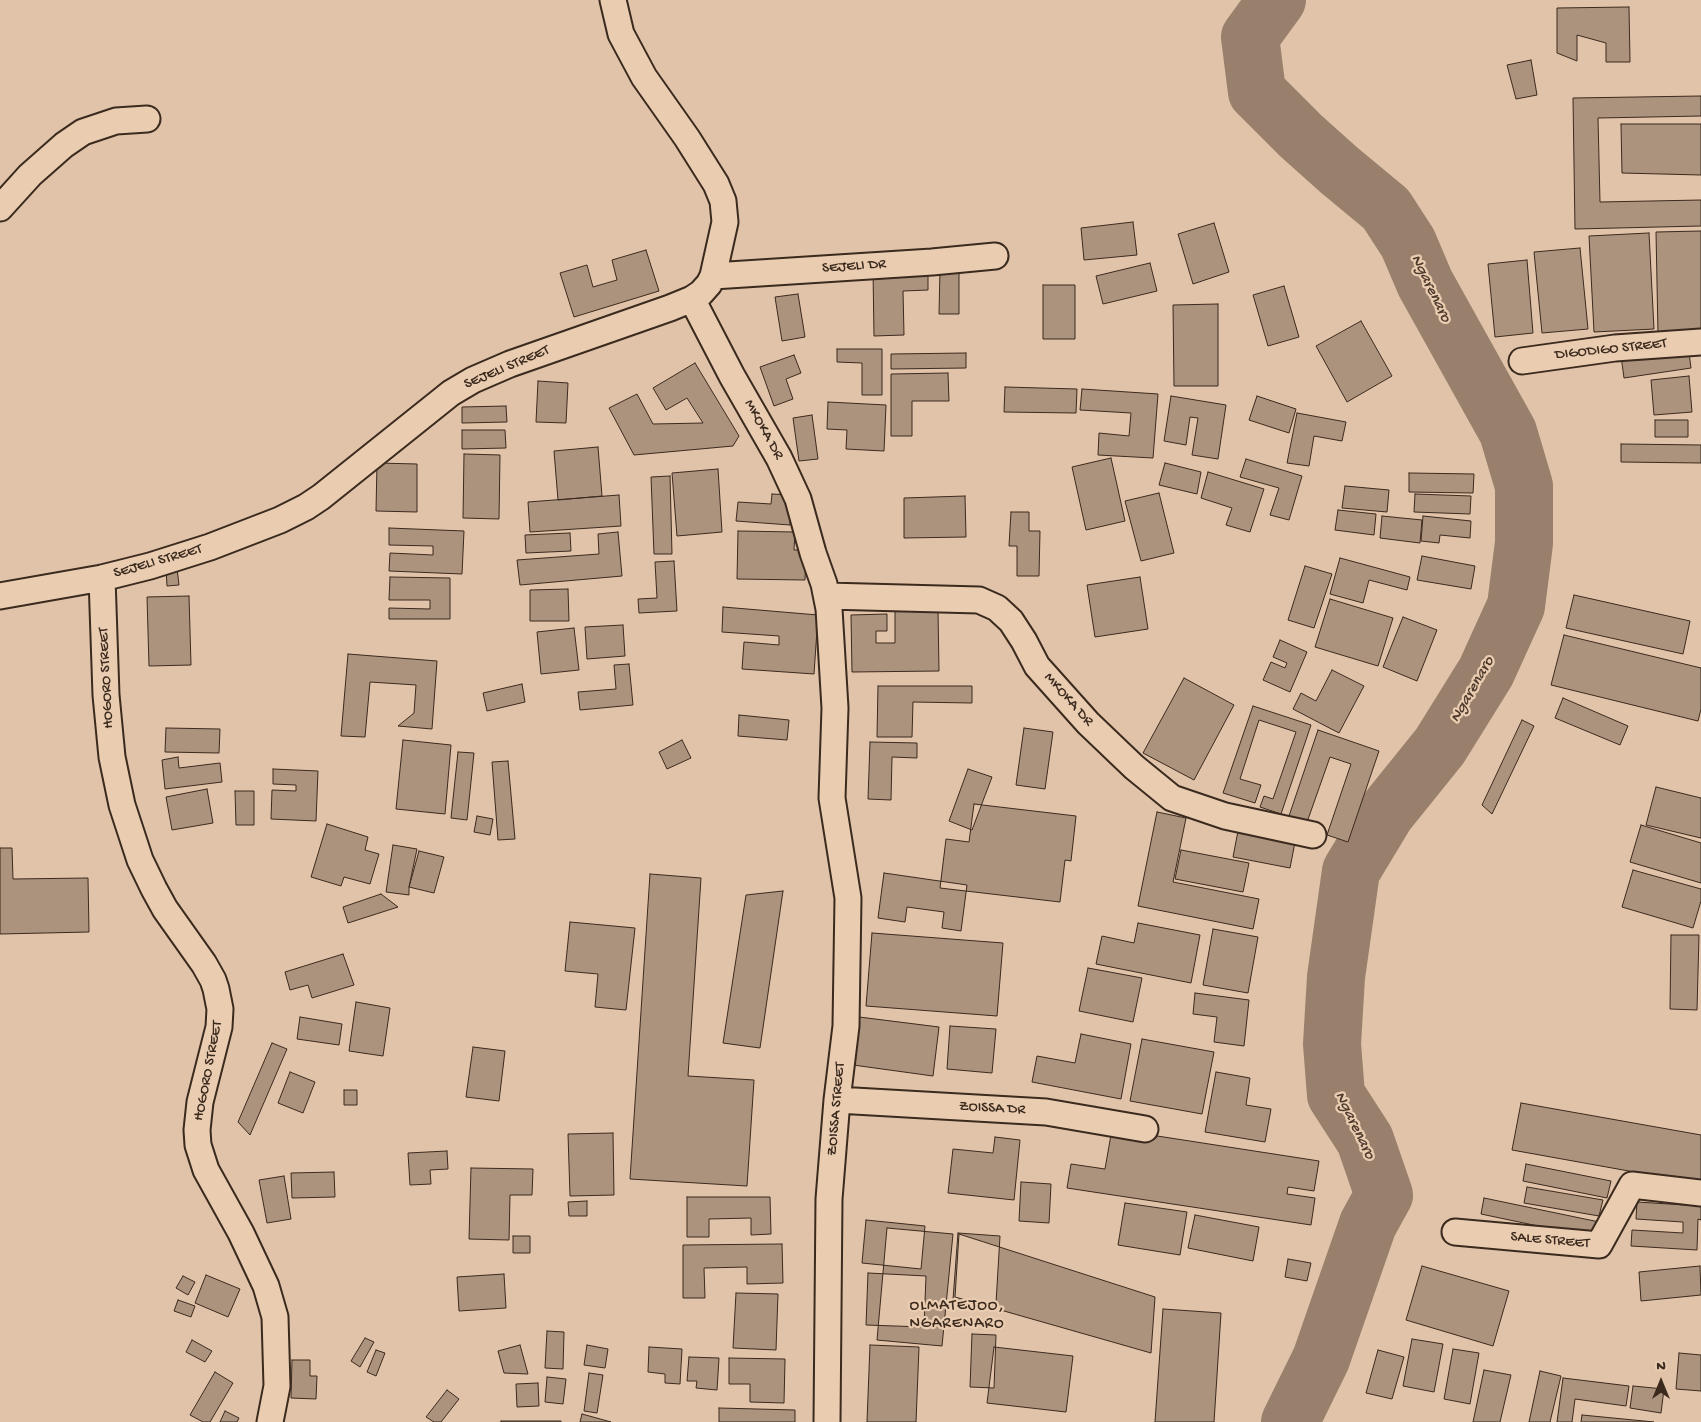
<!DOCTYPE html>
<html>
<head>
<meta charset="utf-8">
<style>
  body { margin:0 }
  #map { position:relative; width:1701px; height:1422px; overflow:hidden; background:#e0c3a8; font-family:"Gochi Hand",sans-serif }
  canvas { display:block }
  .north { position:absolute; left:1636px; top:1357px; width:50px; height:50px; -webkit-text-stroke:4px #eacdb1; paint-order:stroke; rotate:0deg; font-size:14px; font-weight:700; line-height:20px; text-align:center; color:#3b2a1e }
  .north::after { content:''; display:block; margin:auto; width:18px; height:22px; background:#3b2a1e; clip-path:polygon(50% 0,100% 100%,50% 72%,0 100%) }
</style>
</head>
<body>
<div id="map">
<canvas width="1701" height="1422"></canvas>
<div class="north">N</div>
</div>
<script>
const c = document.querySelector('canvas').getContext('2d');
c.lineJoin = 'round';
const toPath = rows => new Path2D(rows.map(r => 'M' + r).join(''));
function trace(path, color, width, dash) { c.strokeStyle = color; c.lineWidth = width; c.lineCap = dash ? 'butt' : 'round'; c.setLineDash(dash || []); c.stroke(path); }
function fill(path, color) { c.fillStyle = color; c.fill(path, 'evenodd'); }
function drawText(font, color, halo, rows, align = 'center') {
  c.font = font + ' "Gochi Hand",sans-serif'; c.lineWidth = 4.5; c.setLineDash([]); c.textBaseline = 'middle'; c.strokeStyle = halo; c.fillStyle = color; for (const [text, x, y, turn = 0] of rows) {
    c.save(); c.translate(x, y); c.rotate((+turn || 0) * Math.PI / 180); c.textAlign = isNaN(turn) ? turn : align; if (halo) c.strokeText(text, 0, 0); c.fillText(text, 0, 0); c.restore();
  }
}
const river = toPath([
  [1277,0,1250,37,1257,92,1301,136,1339,170,1386,209,1408,243,1425,283,1508,432,1524,486,1524,543,1516,606,1486,672,1440,746,1386,813,1351,871,1336,977,1332,1044,1336,1095,1365,1140,1384,1195,1368,1224,1321,1359,1290,1422]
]);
const building = toPath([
  [1629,7,1630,62,1606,62,1606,43,1577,35,1577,61,1557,53,1557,8,1629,7],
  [1531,60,1537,95,1516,99,1507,65,1531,60],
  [1701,96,1701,116,1598,118,1600,202,1701,200,1701,226,1575,229,1573,98,1701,96],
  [1621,124,1701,124,1701,175,1622,173,1621,124],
  [1133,222,1137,255,1084,260,1081,228,1133,222],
  [1214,223,1229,272,1193,284,1178,234,1214,223],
  [1701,231,1701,333,1658,333,1656,232,1701,231],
  [1649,233,1654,329,1594,332,1589,236,1649,233],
  [1580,248,1588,329,1542,333,1534,252,1580,248],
  [646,250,659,291,574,317,560,273,587,265,593,287,617,280,612,260,646,250],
  [1527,260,1533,333,1495,337,1488,264,1527,260],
  [1150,263,1157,291,1103,304,1096,276,1150,263],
  [928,270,928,290,903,291,904,335,874,336,873,271,928,270],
  [940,270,959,270,959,314,939,314,940,270],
  [1043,285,1075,285,1075,339,1043,339,1043,285],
  [1284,286,1299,337,1268,346,1253,295,1284,286],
  [798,294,805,337,782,341,775,297,798,294],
  [1218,304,1218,386,1174,386,1173,305,1218,304],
  [1361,321,1392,376,1347,402,1316,346,1361,321],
  [1688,345,1691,368,1624,378,1621,356,1688,345],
  [837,349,882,349,882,395,862,395,862,363,837,362,837,349],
  [966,353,966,368,891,369,891,354,966,353],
  [794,355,801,373,786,379,793,399,774,406,760,367,794,355],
  [695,363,739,436,733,446,634,455,609,408,637,394,653,424,703,423,687,398,666,410,653,388,695,363],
  [948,373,949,401,912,401,912,436,891,436,891,374,948,373],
  [1689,376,1692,412,1654,415,1651,380,1689,376],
  [538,381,568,383,566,423,536,422,538,381],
  [1005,387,1077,389,1076,413,1004,412,1005,387],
  [1082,389,1158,394,1153,458,1098,455,1099,433,1129,436,1131,413,1080,410,1082,389],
  [1171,396,1226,405,1218,459,1192,455,1198,418,1190,417,1186,445,1164,441,1171,396],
  [1257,396,1296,409,1289,433,1249,420,1257,396],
  [828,402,886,405,884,451,846,449,847,430,827,429,828,402],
  [506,406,507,422,462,423,462,407,506,406],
  [1297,413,1346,422,1342,441,1314,436,1309,466,1287,463,1297,413],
  [812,415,818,459,799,461,793,418,812,415],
  [1655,420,1688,420,1688,437,1655,437,1655,420],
  [462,430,505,430,506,448,462,449,462,430],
  [1621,444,1701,445,1701,463,1621,462,1621,444],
  [598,447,602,496,558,500,554,451,598,447],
  [464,454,500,455,499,519,463,518,464,454],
  [1111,458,1125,521,1086,530,1072,467,1111,458],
  [1246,459,1302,476,1289,520,1270,515,1279,488,1240,477,1246,459],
  [377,463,417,464,417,512,376,511,377,463],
  [1165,463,1201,472,1197,494,1159,485,1165,463],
  [718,469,722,532,677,536,672,473,718,469],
  [1208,472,1264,489,1250,532,1226,525,1232,508,1201,498,1208,472],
  [1409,473,1474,474,1473,493,1409,492,1409,473],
  [670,476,672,554,654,554,651,477,670,476],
  [1345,486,1389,490,1387,512,1342,508,1345,486],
  [1159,493,1174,553,1141,561,1125,501,1159,493],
  [772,494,791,495,790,525,736,521,738,502,771,504,772,494],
  [1415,494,1471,496,1470,514,1414,512,1415,494],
  [619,495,621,526,530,532,528,502,619,495],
  [965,496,966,537,904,538,904,498,965,496],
  [1338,510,1376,514,1374,535,1335,530,1338,510],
  [1011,512,1029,512,1029,531,1040,531,1039,576,1017,576,1017,546,1009,546,1011,512],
  [1382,516,1422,520,1420,543,1380,538,1382,516],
  [1423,516,1471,521,1470,538,1440,535,1439,543,1421,541,1423,516],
  [389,528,464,531,462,574,389,571,390,553,433,555,433,546,389,545,389,528],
  [738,531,795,532,794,550,806,550,805,580,737,579,738,531],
  [618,532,622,576,520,585,517,560,599,554,598,534,618,532],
  [570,533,571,551,526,553,525,535,570,533],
  [1422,556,1475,566,1471,589,1417,580,1422,556],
  [1340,558,1410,577,1407,590,1369,580,1363,603,1330,594,1340,558],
  [674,561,677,611,639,613,638,599,657,598,655,562,674,561],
  [1305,566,1332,574,1314,628,1288,620,1305,566],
  [177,568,179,585,167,586,166,569,177,568],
  [390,577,450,578,450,619,389,619,389,608,430,609,430,600,389,600,390,577],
  [1140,577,1148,629,1095,637,1087,585,1140,577],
  [568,589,569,621,530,621,530,590,568,589],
  [1574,595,1690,621,1683,654,1566,628,1574,595],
  [189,596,191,665,149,666,147,597,189,596],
  [1330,599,1393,618,1378,666,1315,647,1330,599],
  [723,607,818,615,814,674,742,669,744,642,779,645,779,636,722,632,723,607],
  [895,610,938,610,939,671,852,672,851,615,887,614,887,631,876,631,876,643,895,643,895,610],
  [1403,617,1437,630,1417,681,1383,667,1403,617],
  [623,625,625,656,587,659,585,627,623,625],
  [574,628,579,670,541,674,537,632,574,628],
  [1564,635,1701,668,1701,709,1698,721,1551,685,1564,635],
  [1280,640,1307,652,1290,692,1263,680,1271,662,1285,668,1287,663,1273,657,1280,640],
  [348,654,437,661,432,729,398,726,414,713,416,685,370,682,365,737,341,736,348,654],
  [629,664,633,705,580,710,578,692,616,689,614,665,629,664],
  [1332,670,1364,686,1339,733,1293,709,1301,693,1316,701,1332,670],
  [1184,678,1234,705,1194,780,1143,753,1184,678],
  [522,684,525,702,487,711,483,693,522,684],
  [878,686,972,686,972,703,913,702,912,737,877,737,878,686],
  [1563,698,1628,726,1620,745,1555,718,1563,698],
  [1253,706,1311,725,1281,814,1260,807,1264,796,1273,799,1296,732,1259,720,1240,779,1261,785,1255,803,1223,793,1253,706],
  [739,715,789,720,787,740,738,736,739,715],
  [1522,720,1534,726,1492,814,1482,805,1522,720],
  [166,728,220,729,219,753,165,752,166,728],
  [1024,728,1053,732,1045,789,1016,785,1024,728],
  [1318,730,1379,751,1348,842,1327,835,1351,764,1330,757,1306,825,1288,819,1318,730],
  [403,740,451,745,445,814,396,809,403,740],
  [682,740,691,758,667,769,659,752,682,740],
  [870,742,917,743,917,758,892,757,891,800,868,799,870,742],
  [458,752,474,753,467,820,451,818,458,752],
  [178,757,179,768,220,763,222,782,165,789,162,760,178,757],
  [508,761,515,839,498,840,492,762,508,761],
  [273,769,318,771,316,821,271,819,272,790,296,791,296,785,273,784,273,769],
  [968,769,992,777,972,830,949,821,968,769],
  [1656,787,1701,798,1701,838,1646,825,1656,787],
  [207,789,213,823,172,830,166,797,207,789],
  [235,791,254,791,254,825,236,825,235,791],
  [974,804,1076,816,1071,861,1065,860,1060,902,940,888,946,839,969,842,974,804],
  [1157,812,1186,818,1173,882,1259,899,1253,929,1138,906,1157,812],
  [477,816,493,819,490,835,474,832,477,816],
  [327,824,368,837,365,850,379,854,370,884,344,877,341,886,311,877,327,824],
  [1641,825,1701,843,1701,883,1630,862,1641,825],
  [1239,826,1296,837,1290,868,1233,857,1239,826],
  [393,845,417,849,409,887,409,895,386,892,393,845],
  [0,848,12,848,13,879,88,878,89,932,0,934,0,848],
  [1181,850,1249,863,1243,892,1175,879,1181,850],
  [419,851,444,857,434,893,409,887,419,851],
  [1633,870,1701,889,1701,901,1693,928,1622,907,1633,870],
  [884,873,967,885,961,931,942,928,944,912,907,907,905,922,878,918,884,873],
  [650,874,701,878,688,1076,754,1080,747,1186,630,1179,650,874],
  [783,891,760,1048,723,1043,746,895,783,891],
  [381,894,398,907,348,923,343,907,381,894],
  [570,922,635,928,626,1010,595,1007,598,974,565,971,570,922],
  [1138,923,1200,935,1191,983,1096,964,1102,936,1134,943,1138,923],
  [1213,929,1258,937,1248,993,1203,985,1213,929],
  [872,933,1003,943,997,1016,866,1006,872,933],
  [1671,935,1699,935,1697,1010,1670,1009,1671,935],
  [343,954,354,985,312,998,308,985,290,990,285,972,343,954],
  [1088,968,1142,978,1133,1022,1079,1011,1088,968],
  [1195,993,1249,1000,1244,1046,1214,1042,1217,1017,1193,1014,1195,993],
  [356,1002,390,1008,383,1056,349,1051,356,1002],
  [300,1017,342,1024,339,1045,297,1039,300,1017],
  [859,1017,939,1027,933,1076,853,1065,859,1017],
  [950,1026,996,1029,992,1073,947,1069,950,1026],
  [1081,1034,1131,1044,1121,1099,1032,1082,1037,1056,1075,1063,1081,1034],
  [1142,1039,1214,1052,1202,1114,1130,1101,1142,1039],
  [272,1043,287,1049,250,1135,238,1122,272,1043],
  [473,1047,505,1051,499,1101,466,1097,473,1047],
  [290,1072,315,1082,303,1113,278,1103,290,1072],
  [1216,1072,1250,1078,1246,1105,1271,1109,1265,1142,1205,1132,1216,1072],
  [344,1090,357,1090,357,1105,344,1105,344,1090],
  [1521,1103,1701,1135,1701,1184,1512,1150,1521,1103],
  [1112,1129,1319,1161,1314,1191,1288,1187,1287,1194,1315,1198,1311,1225,1067,1188,1071,1164,1105,1169,1112,1129],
  [613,1133,614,1195,570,1196,568,1134,613,1133],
  [995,1137,1020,1140,1014,1200,948,1193,953,1149,993,1153,995,1137],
  [447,1151,448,1169,430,1170,431,1184,410,1185,408,1153,447,1151],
  [1526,1164,1611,1181,1607,1198,1523,1181,1526,1164],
  [471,1168,533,1169,532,1195,510,1195,509,1240,469,1239,471,1168],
  [334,1172,335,1197,292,1198,291,1173,334,1172],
  [284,1176,291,1219,267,1223,259,1180,284,1176],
  [1021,1182,1051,1184,1049,1223,1019,1221,1021,1182],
  [1527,1187,1603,1200,1599,1216,1524,1203,1527,1187],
  [687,1197,770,1197,771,1234,751,1235,751,1218,709,1219,709,1237,687,1237,687,1197],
  [1484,1198,1604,1223,1600,1239,1481,1214,1484,1198],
  [587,1201,587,1216,569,1216,568,1202,587,1201],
  [1637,1202,1701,1206,1701,1220,1698,1219,1697,1250,1631,1246,1632,1230,1683,1233,1683,1222,1636,1219,1637,1202],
  [1125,1203,1187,1212,1180,1255,1118,1245,1125,1203],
  [1195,1215,1259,1227,1253,1261,1188,1248,1195,1215],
  [866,1220,925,1226,921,1269,862,1263,866,1220],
  [887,1228,953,1234,942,1346,877,1340,887,1228],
  [958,1233,1000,1236,996,1303,953,1300,958,1233],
  [959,1234,1155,1297,1151,1353,955,1297,959,1234],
  [513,1236,530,1236,530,1253,513,1253,513,1236],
  [782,1244,783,1283,747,1284,747,1267,704,1268,705,1298,683,1298,683,1245,782,1244],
  [1288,1259,1311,1263,1307,1281,1285,1277,1288,1259],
  [1422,1266,1509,1291,1493,1346,1406,1320,1422,1266],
  [1700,1266,1701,1295,1641,1301,1639,1272,1700,1266],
  [868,1273,926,1276,924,1327,866,1325,868,1273],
  [504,1274,506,1308,459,1311,457,1277,504,1274],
  [206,1275,240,1289,228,1317,195,1303,206,1275],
  [183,1276,195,1282,188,1295,176,1288,183,1276],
  [736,1293,778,1294,776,1350,733,1348,736,1293],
  [178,1300,195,1306,191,1317,174,1311,178,1300],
  [1163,1309,1221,1313,1214,1422,1155,1422,1163,1309],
  [547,1331,564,1332,563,1369,545,1368,547,1331],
  [972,1334,996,1335,994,1388,970,1387,972,1334],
  [365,1338,374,1342,360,1367,351,1361,365,1338],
  [1412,1339,1443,1344,1434,1392,1403,1386,1412,1339],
  [192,1340,212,1351,205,1362,186,1352,192,1340],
  [520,1345,528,1374,504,1373,498,1351,520,1345],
  [587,1345,608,1349,605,1368,584,1365,587,1345],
  [870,1345,919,1347,916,1422,867,1422,870,1345],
  [649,1347,682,1349,680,1384,665,1383,665,1374,648,1372,649,1347],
  [994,1347,1073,1356,1066,1412,987,1403,994,1347],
  [1453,1349,1479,1353,1470,1404,1444,1399,1453,1349],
  [376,1350,385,1353,376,1376,367,1372,376,1350],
  [1378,1350,1404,1357,1392,1399,1366,1393,1378,1350],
  [1679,1353,1701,1355,1701,1391,1676,1389,1679,1353],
  [689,1357,719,1358,717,1390,696,1388,697,1381,687,1381,689,1357],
  [729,1358,785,1359,784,1403,750,1402,750,1384,729,1384,729,1358],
  [292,1360,310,1360,310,1376,317,1376,316,1399,291,1398,292,1360],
  [1484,1370,1511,1375,1500,1422,1473,1422,1484,1370],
  [1540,1371,1561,1376,1550,1422,1529,1422,1540,1371],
  [215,1372,233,1383,210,1422,203,1422,190,1415,215,1372],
  [589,1373,603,1375,597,1413,584,1411,589,1373],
  [547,1377,566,1379,563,1404,545,1402,547,1377],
  [1563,1378,1629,1386,1626,1406,1575,1399,1572,1422,1557,1422,1563,1378],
  [538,1383,539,1406,517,1407,516,1384,538,1383],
  [1633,1386,1664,1389,1661,1413,1630,1408,1633,1386],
  [447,1390,459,1399,441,1422,434,1422,426,1417,447,1390],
  [719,1408,795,1410,795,1422,719,1422,719,1408],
  [225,1411,239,1418,237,1422,220,1422,225,1411],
  [582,1414,611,1422,580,1422,582,1414],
  [1582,1415,1654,1422,1581,1422,1582,1415],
  [501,1421,561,1421,561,1422,501,1422,501,1421]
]);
const minor = toPath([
  [0,208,30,175,64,145,83,132,116,121,147,119],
  [713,276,932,262,995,256],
  [692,299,732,376,779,458,798,499,813,553,824,584,829,609,835,708,832,798,848,898,846,1026,837,1100,829,1199,827,1422],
  [1522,361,1615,348,1701,342],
  [102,578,106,695,112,757,122,805,140,860,154,889,165,909,204,964,213,980,216,989,220,1009,219,1027,200,1102,197,1130,198,1145,206,1170,241,1233,266,1286,275,1317,277,1386,270,1422],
  [0,596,102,578,150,566,210,547,280,520,306,507,321,497,451,393,473,380,510,364,670,308,692,299,701,293,709,284,713,276,725,222,723,201,716,184,687,138,644,77,621,34,613,0],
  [827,596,979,600,997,608,1011,621,1024,641,1037,666,1088,723,1134,767,1172,798,1225,816,1313,835],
  [837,1100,1046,1112,1145,1129],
  [1455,1232,1599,1245,1632,1185,1701,1193]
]);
const streetNames = [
  ["SEJELI DR",854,267,-4],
  ["DIGODIGO STREET",1611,350,-6],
  ["SEJELI STREET",507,368,-23],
  ["MKOKA DR",763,430,61],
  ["SEJELI STREET",158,562,-16],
  ["HOGORO STREET",107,678,-93],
  ["MKOKA DR",1068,700,48],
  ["HOGORO STREET",209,1071,-79],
  ["ZOISSA STREET",837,1109,-85],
  ["ZOISSA DR",992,1109,3],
  ["SALE STREET",1550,1241,5]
];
const waterNames = [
  ["Ngarenaro",1430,289,64],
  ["Ngarenaro",1473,690,-60],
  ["Ngarenaro",1354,1126,64]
];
const neighbourhoodNames = [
  ["OLMATEJOO,",957,1307],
  ["NGARENARO",957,1325]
];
trace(river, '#98806c', 58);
fill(building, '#ac937e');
trace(building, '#3b2a1e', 1);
trace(minor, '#3b2a1e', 29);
trace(minor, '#eacdb1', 25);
drawText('15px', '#3b2a1e', '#eacdb1', streetNames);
drawText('italic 16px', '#4e3b2e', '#eacdb1', waterNames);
c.letterSpacing = '1px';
drawText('16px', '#3b2a1e', '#eacdb1', neighbourhoodNames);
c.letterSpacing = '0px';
</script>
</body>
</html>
